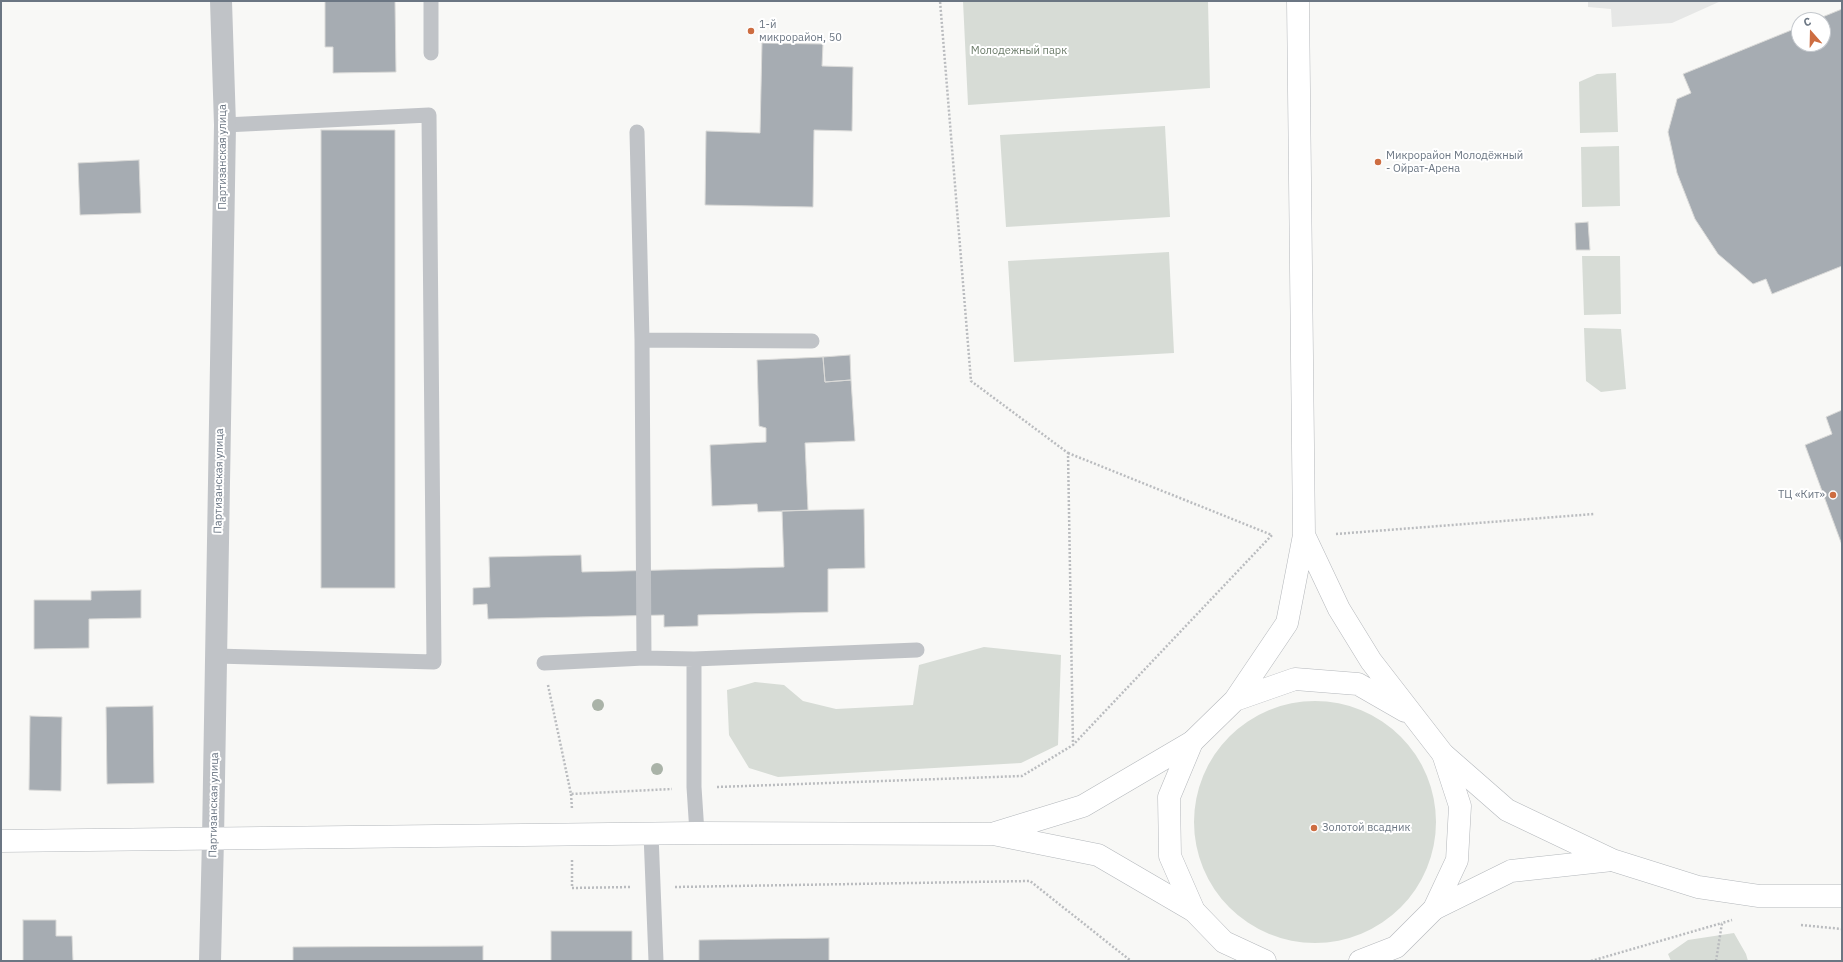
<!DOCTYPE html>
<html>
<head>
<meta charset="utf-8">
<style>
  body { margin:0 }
  #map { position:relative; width:1843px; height:962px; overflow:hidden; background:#f8f8f6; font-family:"IBM Plex Sans",sans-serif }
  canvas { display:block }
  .frame { position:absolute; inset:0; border:2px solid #6b7683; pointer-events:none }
  .north { position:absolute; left:1791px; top:12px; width:40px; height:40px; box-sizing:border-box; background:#fff; border:1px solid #c4c8cd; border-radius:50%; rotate:340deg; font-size:11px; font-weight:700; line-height:16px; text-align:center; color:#6b7683 }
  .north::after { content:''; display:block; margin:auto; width:14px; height:18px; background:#cd6d41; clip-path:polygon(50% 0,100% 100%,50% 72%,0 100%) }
</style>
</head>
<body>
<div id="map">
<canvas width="1843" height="962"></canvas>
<div class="frame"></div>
<div class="north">С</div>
</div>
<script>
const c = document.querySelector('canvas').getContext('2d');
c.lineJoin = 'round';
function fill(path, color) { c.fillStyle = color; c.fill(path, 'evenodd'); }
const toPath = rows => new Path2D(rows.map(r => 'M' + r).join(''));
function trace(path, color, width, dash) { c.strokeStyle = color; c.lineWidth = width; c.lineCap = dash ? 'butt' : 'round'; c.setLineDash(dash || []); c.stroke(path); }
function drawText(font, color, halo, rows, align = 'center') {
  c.font = font + ' "IBM Plex Sans",sans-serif'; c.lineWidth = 4; c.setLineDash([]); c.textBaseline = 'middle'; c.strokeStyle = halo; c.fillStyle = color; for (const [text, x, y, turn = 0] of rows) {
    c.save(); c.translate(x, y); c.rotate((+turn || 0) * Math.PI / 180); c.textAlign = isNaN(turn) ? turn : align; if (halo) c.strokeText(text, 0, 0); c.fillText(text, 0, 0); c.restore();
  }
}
const built = toPath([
  [1588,1,1721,1,1672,23,1612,27,1611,9,1588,7]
]);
const green = toPath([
  [963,1,1208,1,1210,88,968,105],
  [1616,73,1618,132,1580,133,1579,82,1597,74],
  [1165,126,1170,217,1006,227,1000,135],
  [1619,146,1620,206,1582,207,1581,147],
  [1169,252,1174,353,1014,362,1008,261],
  [1582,256,1620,256,1621,314,1584,315],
  [1584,328,1621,329,1626,389,1601,392,1586,381],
  [984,647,1061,655,1058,745,1021,763,778,777,749,768,729,735,727,690,755,682,784,685,803,701,836,709,913,705,919,665],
  '1194 822a121 121 0 1 1 242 0a121 121 0 1 1-242 0Z',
  [1734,933,1746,954,1748,961,1671,961,1668,954,1688,940]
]);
const building = toPath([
  [325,1,395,1,396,72,333,73,333,47,325,47,325,1],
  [1842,9,1842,266,1772,294,1766,279,1753,284,1718,254,1695,219,1677,173,1668,132,1677,99,1691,93,1683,74,1799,27,1799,44,1823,44,1823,20,1815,20,1842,9],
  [762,43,823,44,822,66,853,67,852,131,814,130,813,207,705,205,706,131,760,133,762,43],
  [321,130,395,130,395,588,321,588,321,130],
  [139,160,141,213,80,215,78,163,139,160],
  [1588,222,1590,250,1576,250,1575,223,1588,222],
  [850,355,851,380,825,382,823,357,850,355],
  [823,357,825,382,851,380,855,441,805,443,808,510,758,512,757,504,712,506,710,445,766,442,766,428,759,426,757,360,823,357],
  [1842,410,1842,545,1805,445,1832,434,1826,417,1842,410],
  [864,509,865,568,828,569,828,612,698,615,698,626,664,627,664,615,488,619,487,604,473,605,473,588,490,587,489,557,581,555,582,572,784,567,782,511,864,509],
  [141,590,141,618,89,619,89,648,34,649,34,600,91,600,91,591,141,590],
  [153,706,154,783,107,784,106,707,153,706],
  [30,716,62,717,61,791,29,790,30,716],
  [23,920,56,920,56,936,72,936,73,961,23,961,23,920],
  [551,931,632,931,632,961,551,961,551,931],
  [829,938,829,961,699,961,699,940,829,938],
  [483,946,483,961,293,961,293,947,483,946]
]);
const path = toPath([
  [1068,453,1272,535,1073,745],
  [1336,534,1594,514],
  [548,685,571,794,672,789],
  [717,787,1022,776,1073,745,1068,453,971,381,940,1],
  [571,794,572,809],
  [572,860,572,888,630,887],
  [675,887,1030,881,1131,961],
  [1801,925,1842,929],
  [1591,961,1722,923],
  [1716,961,1722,923,1732,920]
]);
const lane = toPath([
  [431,1,431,53],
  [637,132,642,340,644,658],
  [642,340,812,341],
  [216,656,434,662,429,115,225,125],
  [694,659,694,787,697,833],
  [544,663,644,658,694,659,917,650],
  [651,834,656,961]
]);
const street = toPath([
  [210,961,213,839,225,125,221,1]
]);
const secondary = toPath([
  [1443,754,1507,810,1612,860,1698,887,1759,896,1842,896],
  [995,833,1083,806,1192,742],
  [1,841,697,833,993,834,1098,855,1194,911],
  [1434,909,1511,871,1612,860]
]);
const primary = toPath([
  [1304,535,1339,609,1371,661,1443,754,1460,806,1457,860,1434,909,1396,947,1360,961],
  [1235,700,1295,679,1358,684,1405,711],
  [1265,961,1224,942,1194,911,1170,856,1169,797,1192,742,1235,700,1287,623,1304,535,1298,1]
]);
const trees = [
  [598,705],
  [657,769]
];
const markers = [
  [751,31,4,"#cd6d41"],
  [1378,162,4,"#cd6d41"],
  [1833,495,4,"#cd6d41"],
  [1314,828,4,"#cd6d41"]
];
const poiNames = [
  ["1-й",759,25],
  ["микрорайон, 50",759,38],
  ["Микрорайон Молодёжный",1386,156],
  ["- Ойрат-Арена",1386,169],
  ["ТЦ «Кит»",1825,495,"right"],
  ["Золотой всадник",1322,828]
];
const parkNames = [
  ["Молодежный парк",1019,51]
];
const streetNames = [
  ["Партизанская улица",223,157,-90],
  ["Партизанская улица",219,481,-89],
  ["Партизанская улица",214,805,-89]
];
fill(built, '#e6e7e6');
fill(green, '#d7dcd6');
fill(building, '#a6acb2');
trace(building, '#dadad8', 1);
trace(secondary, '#b3b7bb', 23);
trace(primary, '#b4b7bb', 23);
trace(path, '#babcbf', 2.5, [2, 2]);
trace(lane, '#c0c3c7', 15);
trace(street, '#c0c3c7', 22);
trace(secondary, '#fff', 22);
trace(primary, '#fff', 22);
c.fillStyle = '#aab3a8';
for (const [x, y] of trees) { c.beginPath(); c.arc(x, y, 6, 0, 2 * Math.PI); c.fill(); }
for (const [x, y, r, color] of markers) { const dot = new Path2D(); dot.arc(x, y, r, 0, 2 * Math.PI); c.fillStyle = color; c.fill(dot); trace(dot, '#fff', 1.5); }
drawText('11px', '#6b7683', '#fff', poiNames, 'left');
drawText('11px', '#6b7b69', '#fff', parkNames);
drawText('11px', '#6b7683', '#fff', streetNames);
</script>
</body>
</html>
